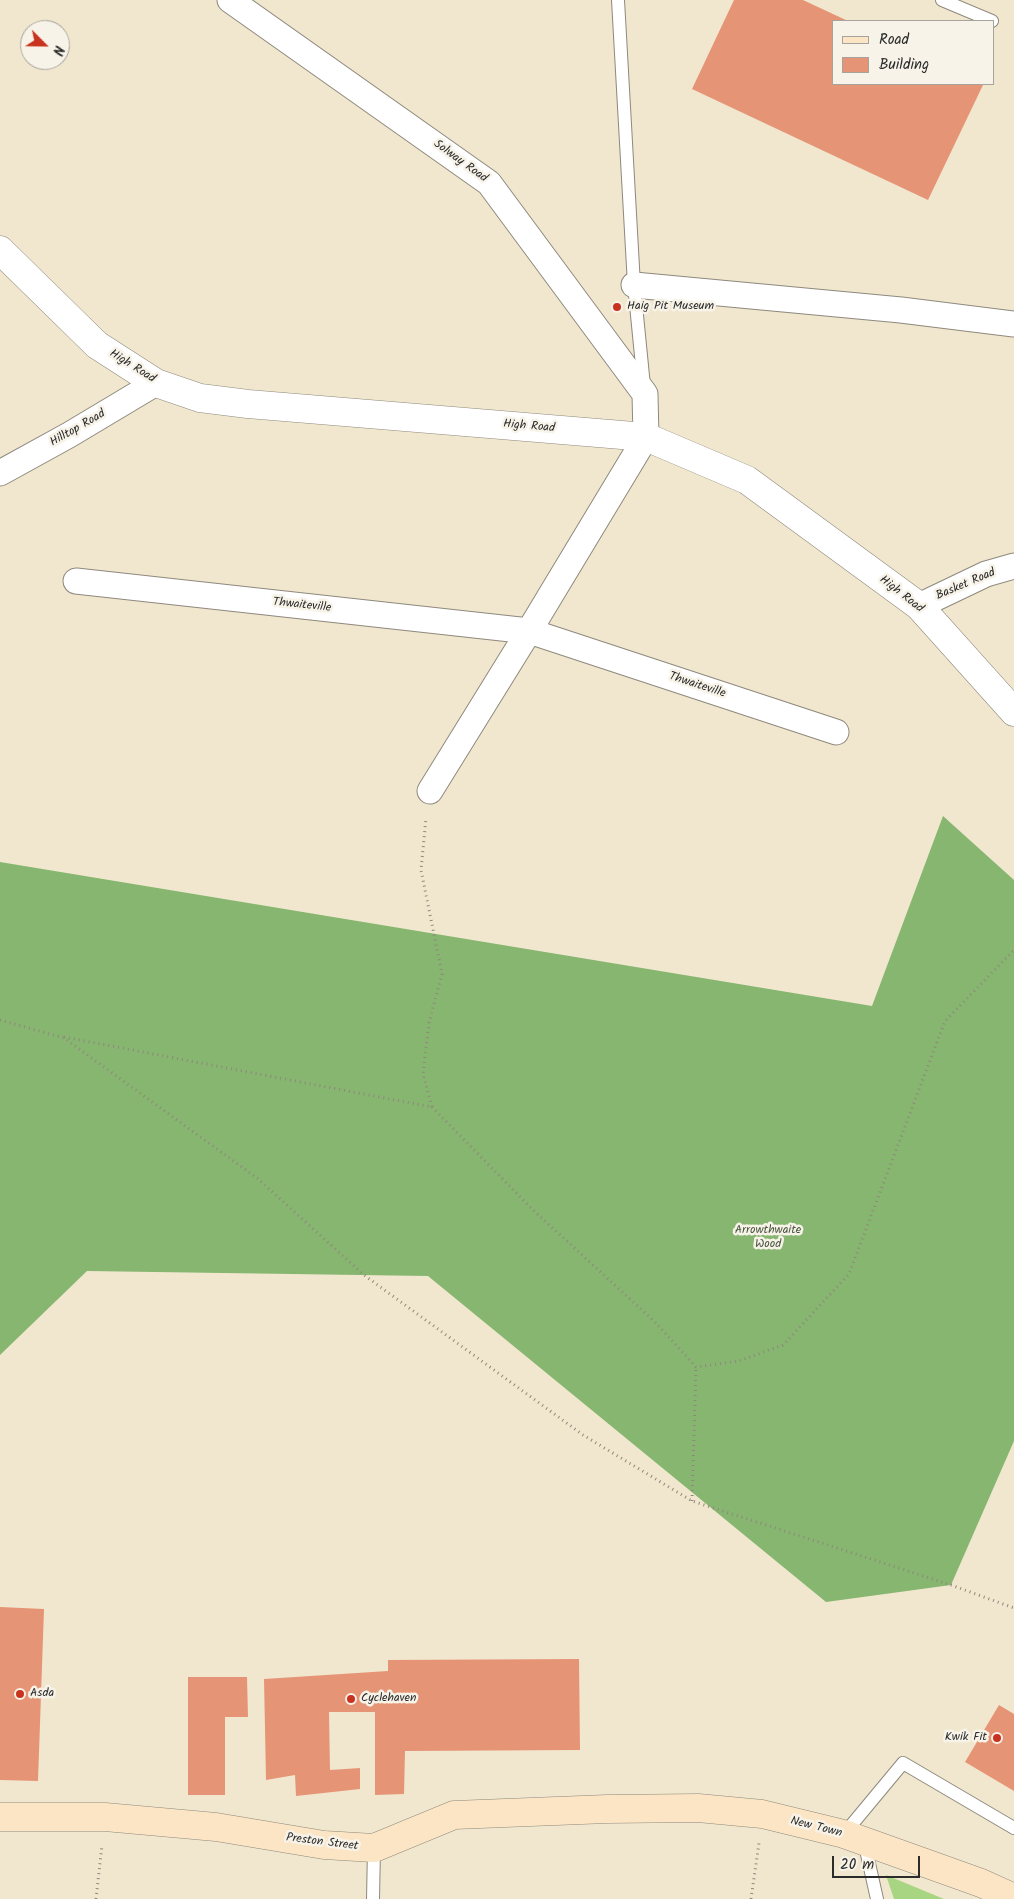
<!DOCTYPE html>
<html>
<head>
<meta charset="utf-8">
<style>
  body { margin:0 }
  #map { position:relative; width:1014px; height:1899px; overflow:hidden; background:#f1e7cf; font-family:Kalam,sans-serif }
  canvas { display:block }
  .legend { position:absolute; left:832px; top:20px; width:162px; height:65px; box-sizing:border-box; background:#f7f3e8; border:1px solid #a5a39c; margin:0; padding:6px 9px; list-style:none; font-size:15px; color:#2b2b2b }
  .legend li { display:flex; align-items:center; gap:10px; height:25px }
  .legend b { width:25px; border:1px solid #a5a39c }
  .north { position:absolute; left:20px; top:20px; width:50px; height:50px; box-sizing:border-box; background:#f7f3e8; border:1px solid #a5a39c; border-radius:50%; rotate:113deg; font-size:14px; font-weight:700; line-height:20px; text-align:center; color:#2b2b2b }
  .north::after { content:''; display:block; margin:auto; width:18px; height:22px; background:#c8321e; clip-path:polygon(50% 0,100% 100%,50% 72%,0 100%) }
  .scale { position:absolute; left:832px; top:1856px; width:88px; height:22px; box-sizing:border-box; border:2px solid #2b2b2b; border-top:0; padding-left:6px; font-size:15px; line-height:18px; white-space:nowrap; color:#2b2b2b; -webkit-text-stroke:4px #f7f3e8; paint-order:stroke }
</style>
</head>
<body>
<div id="map">
<canvas width="1014" height="1899"></canvas>
<ul class="legend">
<li><b style="height:6px;background:#fce5c4"></b>Road</li>
<li><b style="height:14px;background:#e69476"></b>Building</li>
</ul>
<div class="north">N</div>
<div class="scale">20 m</div>
</div>
<script>
const c = document.querySelector('canvas').getContext('2d');
c.lineJoin = 'round';
function fill(path, color) { c.fillStyle = color; c.fill(path, 'evenodd'); }
const toPath = rows => new Path2D(rows.map(r => 'M' + r).join(''));
function trace(path, color, width, dash) { c.strokeStyle = color; c.lineWidth = width; c.lineCap = dash ? 'butt' : 'round'; c.setLineDash(dash || []); c.stroke(path); }
function drawText(font, color, halo, rows, align = 'center') {
  c.font = font + ' Kalam,sans-serif'; c.lineWidth = 5; c.setLineDash([]); c.textBaseline = 'middle'; c.strokeStyle = halo; c.fillStyle = color; for (const [text, x, y, turn = 0] of rows) {
    c.save(); c.translate(x, y); c.rotate((+turn || 0) * Math.PI / 180); c.textAlign = isNaN(turn) ? turn : align; if (halo) c.strokeText(text, 0, 0); c.fillText(text, 0, 0); c.restore();
  }
}
const green = toPath([
  [886,1875,944,1899,894,1899]
]);
const forest = toPath([
  [943,816,1014,880,1014,1441,951,1585,826,1602,428,1276,87,1271,0,1355,0,862,872,1006]
]);
const building = toPath([
  [734,0,803,0,848,21,833,21,833,84,983,85,928,200,692,89],
  [0,1607,44,1609,38,1781,0,1780],
  [579,1659,580,1750,405,1751,404,1794,375,1795,375,1712,329,1712,330,1770,360,1768,360,1789,296,1796,295,1775,266,1780,264,1679,388,1671,388,1660],
  [188,1677,247,1677,248,1717,225,1717,225,1795,188,1795],
  [999,1705,1014,1714,1014,1791,965,1762]
]);
const path = toPath([
  [0,1020,64,1038,257,1178,364,1275,583,1435,692,1501,951,1585,1014,1608],
  [64,1037,432,1107,423,1074,429,1023,442,974,421,870,426,818],
  [432,1107,534,1211,654,1321,696,1367,739,1361,783,1345,849,1274,945,1021,1014,950],
  [692,1501,696,1367],
  [96,1899,102,1845],
  [751,1899,759,1843]
]);
const service = toPath([
  [618,0,634,285,644,386],
  [942,0,992,21],
  [844,1834,903,1763,1014,1828],
  [864,1841,877,1899],
  [373,1899,374,1848]
]);
const minor = toPath([
  [230,0,489,183,645,394,646,437,529,631,430,791],
  [634,285,901,310,1014,324],
  [0,473,69,435,156,383],
  [76,581,529,631,836,732],
  [919,606,986,574,1014,566]
]);
const tertiary = toPath([
  [0,250,97,345,156,383,200,398,248,404,646,437,747,480,919,606,1014,712]
]);
const secondary = toPath([
  [0,1817,105,1817,216,1827,324,1845,374,1848,454,1815,607,1809,698,1808,762,1814,844,1834,981,1883,1014,1898]
]);
const markers = [
  [617,307,5,"#c8321e"],
  [20,1694,5,"#c8321e"],
  [351,1699,5,"#c8321e"],
  [997,1738,5,"#c8321e"]
];
const streetNames = [
  ["Solway Road",460,162,36],
  ["High Road",132,367,32],
  ["High Road",529,427,5],
  ["Hilltop Road",78,429,-30],
  ["Basket Road",966,585,-23],
  ["High Road",901,595,38],
  ["Thwaiteville",302,606,6],
  ["Thwaiteville",697,686,18],
  ["New Town",816,1828,14],
  ["Preston Street",322,1843,7]
];
const poiNames = [
  ["Haig Pit Museum",627,307],
  ["Asda",30,1694],
  ["Cyclehaven",361,1699],
  ["Kwik Fit",987,1738,"right"]
];
const parkNames = [
  ["Arrowthwaite",768,1231],
  ["Wood",768,1245]
];
fill(green, '#a8d581');
fill(forest, '#86b66f');
fill(building, '#e69476');
trace(service, '#8e897d', 14);
trace(minor, '#8e897d', 27);
trace(tertiary, '#8e897d', 29);
trace(secondary, '#8e897d', 29);
trace(path, '#8e897d', 3, [1, 4]);
trace(service, '#fff', 12);
trace(minor, '#fff', 25);
trace(tertiary, '#fff', 28);
trace(secondary, '#fce5c4', 28);
for (const [x, y, r, color] of markers) { const dot = new Path2D(); dot.arc(x, y, r, 0, 2 * Math.PI); c.fillStyle = color; c.fill(dot); trace(dot, '#f7f3e8', 2); }
drawText('12px', '#2b2b2b', '#f7f3e8', streetNames);
drawText('12px', '#2b2b2b', '#f7f3e8', poiNames, 'left');
drawText('12px', '#4a5640', '#f7f3e8', parkNames);
</script>
</body>
</html>
